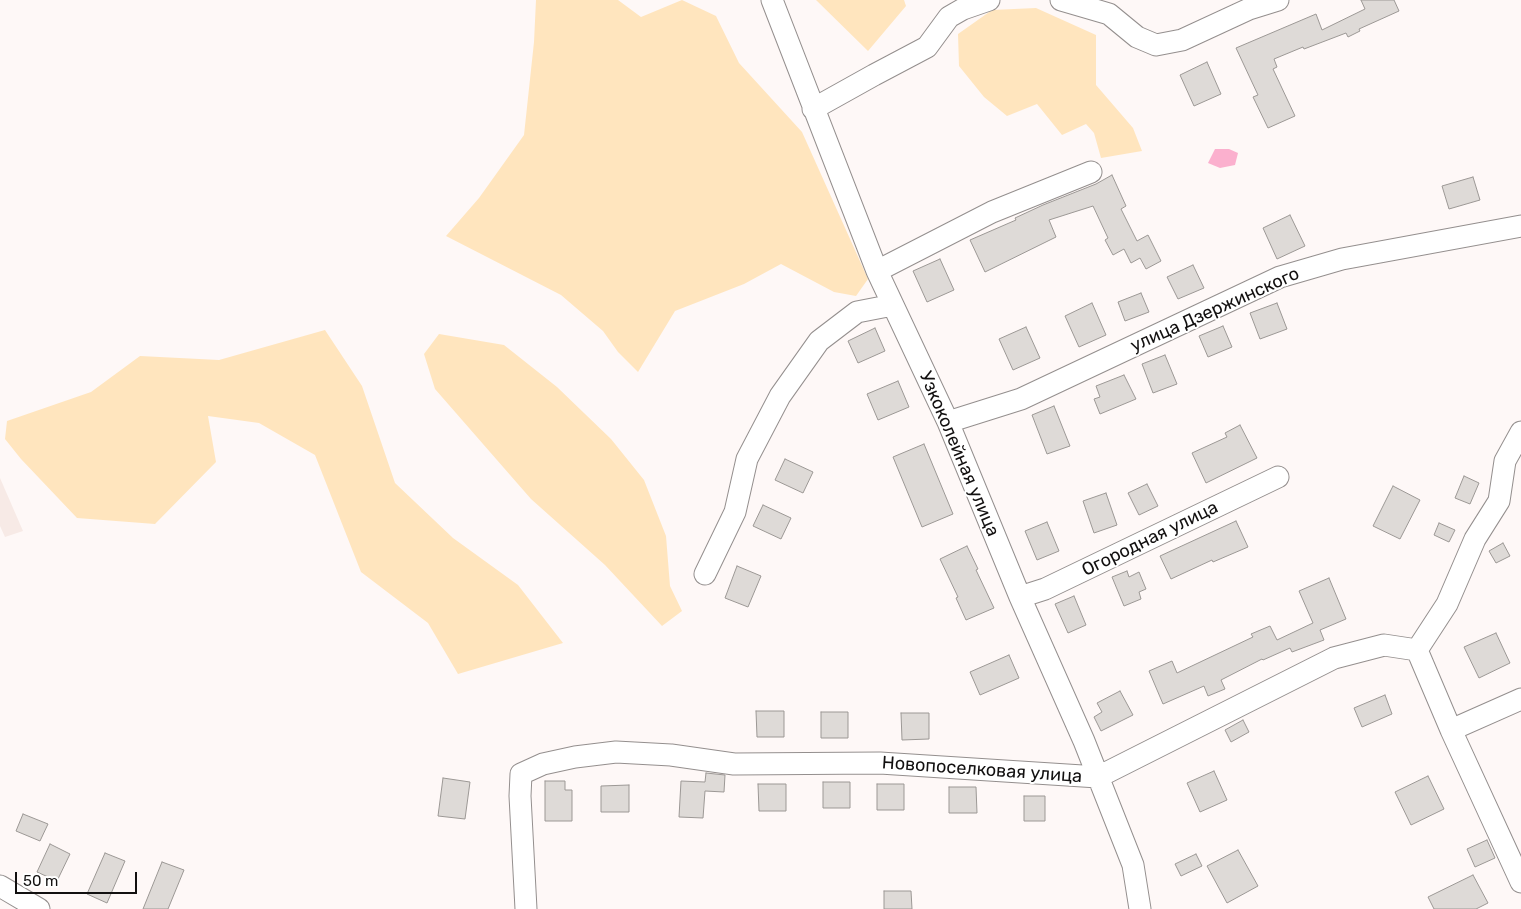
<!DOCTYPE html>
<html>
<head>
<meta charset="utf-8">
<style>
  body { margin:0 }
  #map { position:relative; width:1521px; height:909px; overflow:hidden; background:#fef8f7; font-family:Rubik,sans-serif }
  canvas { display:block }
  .scale { position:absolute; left:15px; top:872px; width:122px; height:22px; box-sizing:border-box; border:2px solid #121010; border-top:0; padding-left:6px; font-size:15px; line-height:18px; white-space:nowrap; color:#121010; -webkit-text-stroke:4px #fff; paint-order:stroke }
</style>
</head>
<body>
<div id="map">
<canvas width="1521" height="909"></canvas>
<div class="scale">50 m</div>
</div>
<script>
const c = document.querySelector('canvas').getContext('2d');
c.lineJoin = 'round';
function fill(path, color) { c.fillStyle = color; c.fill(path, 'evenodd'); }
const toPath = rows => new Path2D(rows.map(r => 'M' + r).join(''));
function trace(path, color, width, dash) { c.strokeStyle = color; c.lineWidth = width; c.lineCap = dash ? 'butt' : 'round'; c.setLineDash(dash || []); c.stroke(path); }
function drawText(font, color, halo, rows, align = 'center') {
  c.font = font + ' Rubik,sans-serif'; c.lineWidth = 4; c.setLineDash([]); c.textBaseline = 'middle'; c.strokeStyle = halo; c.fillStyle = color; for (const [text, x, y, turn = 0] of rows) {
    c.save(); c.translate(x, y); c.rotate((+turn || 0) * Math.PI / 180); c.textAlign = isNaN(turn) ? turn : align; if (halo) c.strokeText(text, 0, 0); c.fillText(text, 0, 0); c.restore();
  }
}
const built = toPath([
  [0,478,23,531,5,537,0,526]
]);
const green = toPath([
  [536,0,618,0,641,17,682,0,716,16,739,63,802,132,868,279,856,296,834,292,781,264,744,284,675,311,638,372,618,352,603,331,561,295,446,236,479,198,524,135,534,42],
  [816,0,904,0,906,6,868,51],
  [1036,8,1096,35,1096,85,1133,128,1142,151,1101,158,1094,133,1086,124,1062,135,1037,104,1007,116,984,97,959,66,958,34,992,10],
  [325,330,362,386,395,483,453,538,518,585,563,643,458,674,428,623,361,572,315,455,259,423,208,416,216,462,155,524,77,518,21,459,5,439,7,421,91,392,140,356,219,360],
  [439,334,504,345,557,387,611,439,644,480,666,536,670,586,682,611,662,626,605,565,531,499,435,389,424,354]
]);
const water = toPath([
  [1215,149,1229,149,1238,153,1235,165,1220,168,1208,163]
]);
const building = toPath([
  [1361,0,1394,0,1399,11,1359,29,1360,31,1348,37,1346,33,1304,49,1303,47,1274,59,1277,67,1273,69,1295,116,1268,128,1253,97,1258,95,1236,48,1316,14,1322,30,1365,9,1361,0],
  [1207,62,1221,94,1194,106,1180,75,1207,62],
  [1112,175,1126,206,1121,209,1137,241,1148,235,1161,261,1146,269,1140,258,1131,263,1124,249,1113,255,1105,240,1108,238,1093,206,1049,220,1056,237,985,272,970,240,1016,220,1015,218,1043,205,1096,184,1112,175],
  [1473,177,1480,200,1449,209,1442,186,1473,177],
  [1290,215,1305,246,1277,259,1263,228,1290,215],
  [940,259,954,290,927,302,913,271,940,259],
  [1193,265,1204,288,1178,299,1167,277,1193,265],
  [1141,293,1149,312,1125,321,1118,302,1141,293],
  [1092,303,1106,335,1079,347,1065,316,1092,303],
  [1277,303,1287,329,1260,339,1250,313,1277,303],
  [1223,326,1232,347,1208,357,1199,336,1223,326],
  [1026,327,1040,358,1013,370,999,339,1026,327],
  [875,328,885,351,858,363,848,341,875,328],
  [1165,355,1177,384,1153,393,1142,364,1165,355],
  [1124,375,1136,399,1100,414,1094,399,1100,397,1096,386,1124,375],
  [898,381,909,407,878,420,867,394,898,381],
  [1054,406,1070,446,1047,454,1032,415,1054,406],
  [1240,425,1257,458,1206,483,1192,453,1227,437,1225,433,1240,425],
  [924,444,953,514,922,527,893,457,924,444],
  [785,459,813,472,803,493,775,480,785,459],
  [1464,476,1479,483,1470,504,1455,498,1464,476],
  [1147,484,1158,506,1139,515,1128,493,1147,484],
  [1393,486,1420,500,1400,539,1373,526,1393,486],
  [1106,493,1117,525,1094,533,1083,501,1106,493],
  [763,505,791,518,781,539,753,526,763,505],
  [1236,521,1248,547,1213,562,1212,560,1171,579,1160,556,1236,521],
  [1047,522,1059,551,1037,560,1025,531,1047,522],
  [1439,523,1455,530,1449,542,1434,535,1439,523],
  [1503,543,1510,556,1496,563,1489,551,1503,543],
  [967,546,978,569,976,570,994,608,966,620,956,598,958,597,940,559,967,546],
  [737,566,761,576,748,607,725,598,737,566],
  [1127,571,1129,577,1139,572,1146,589,1139,592,1141,599,1124,606,1112,577,1127,571],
  [1329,578,1346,619,1320,630,1324,640,1292,652,1290,648,1263,660,1262,659,1221,680,1225,689,1208,696,1204,686,1163,704,1149,671,1172,661,1177,673,1253,637,1251,634,1270,626,1277,640,1313,623,1299,591,1329,578],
  [1074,596,1086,625,1068,633,1055,604,1074,596],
  [1496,633,1510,663,1479,678,1464,647,1496,633],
  [1009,655,1019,678,980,695,970,672,1009,655],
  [1120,691,1133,715,1101,731,1094,717,1102,712,1097,703,1120,691],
  [1385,695,1392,714,1362,727,1354,708,1385,695],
  [756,711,784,711,784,737,757,737,756,711],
  [821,712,848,712,848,738,821,738,821,712],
  [901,713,929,713,929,739,902,740,901,713],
  [1243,720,1249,732,1231,742,1225,730,1243,720],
  [1214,771,1227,800,1200,812,1187,783,1214,771],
  [706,773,725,775,724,792,705,791,703,818,679,817,681,781,705,782,706,773],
  [1428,776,1444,809,1411,825,1395,792,1428,776],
  [443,778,470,782,465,819,438,816,443,778],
  [545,781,565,781,565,790,572,790,572,821,545,821,545,781],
  [823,782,850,782,850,808,823,808,823,782],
  [758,784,786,784,786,811,759,811,758,784],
  [877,784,904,784,904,810,877,810,877,784],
  [629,785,629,812,601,812,601,786,629,785],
  [949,787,976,787,977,813,949,813,949,787],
  [1024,796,1045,796,1045,821,1024,821,1024,796],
  [23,814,48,824,40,841,16,831,23,814],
  [1487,840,1495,858,1475,867,1467,849,1487,840],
  [50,844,70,854,57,881,37,872,50,844],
  [1238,850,1258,886,1227,903,1207,866,1238,850],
  [105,853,125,861,107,903,87,894,105,853],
  [1196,854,1202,866,1181,876,1175,864,1196,854],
  [162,862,184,870,168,909,143,909,162,862],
  [1473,875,1488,903,1476,909,1434,909,1428,897,1473,875],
  [884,891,911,891,912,909,884,909,884,891]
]);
const minor = toPath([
  [772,0,877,271,948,422,1020,597,1084,741,1133,865,1140,909],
  [1061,0,1109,14,1137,37,1156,45,1182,40,1249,9,1278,0],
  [813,109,874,75,927,47,949,17,963,9,989,0],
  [877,271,992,212,1091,172],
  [948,422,1021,399,1280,277,1342,259,1521,226],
  [1521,432,1505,461,1499,501,1475,539,1447,604,1417,650,1451,730,1521,882],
  [705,574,735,512,747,459,780,396,819,341,857,312,893,305],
  [1020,597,1045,589,1278,477],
  [1451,730,1521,699],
  [0,886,39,909],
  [526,909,520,796,521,774,543,764,575,757,616,752,671,755,734,764,880,763,1098,777,1334,658,1384,645,1417,650]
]);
const streetNames = [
  ["улица Дзержинского",1215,310,-24],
  ["Узкоколейная улица",959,454,67],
  ["Огородная улица",1150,539,-26],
  ["Новопоселковая улица",982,770,4]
];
fill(built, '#f7eae6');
fill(green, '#ffe5be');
fill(water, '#fbb0ce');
fill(building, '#dedad7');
trace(building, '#9c9895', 1);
trace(minor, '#948f8e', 23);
trace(minor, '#fff', 21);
drawText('18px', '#121010', '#fff', streetNames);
</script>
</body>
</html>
